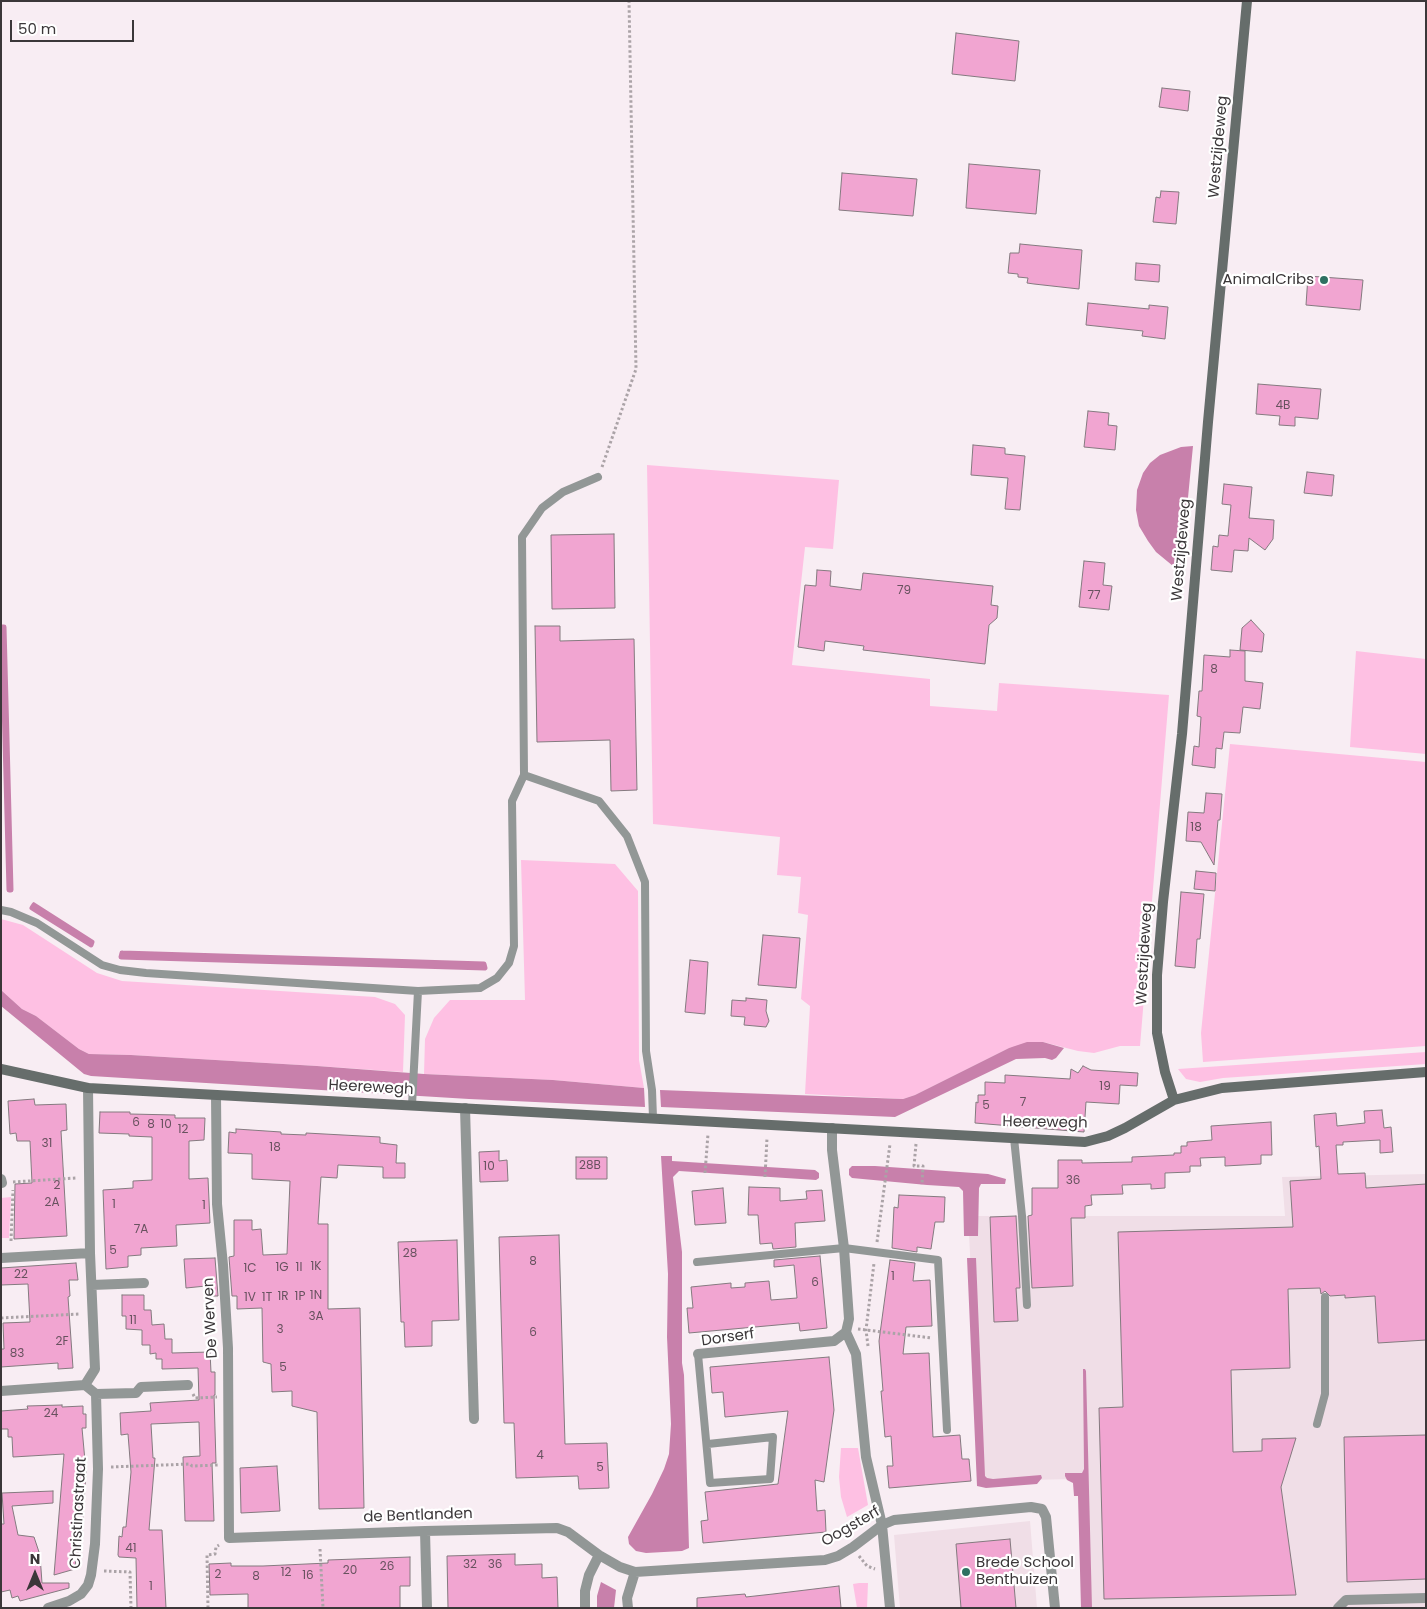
<!DOCTYPE html>
<html>
<head>
<meta charset="utf-8">
<style>
  body { margin:0 }
  #map { position:relative; width:1427px; height:1609px; overflow:hidden; background:#f8edf3; font-family:Poppins,sans-serif }
  canvas { display:block }
  .frame { position:absolute; inset:0; border:2px solid #3b3739; pointer-events:none }
  .north { position:absolute; left:10px; top:1549px; width:50px; height:50px; -webkit-text-stroke:4px #fff; paint-order:stroke; rotate:0deg; font-size:14px; font-weight:700; line-height:20px; text-align:center; color:#3b3739 }
  .north::after { content:''; display:block; margin:auto; width:18px; height:22px; background:#3b3739; clip-path:polygon(50% 0,100% 100%,50% 72%,0 100%) }
  .scale { position:absolute; left:10px; top:20px; width:124px; height:22px; box-sizing:border-box; border:2px solid #3b3739; border-top:0; padding-left:6px; font-size:15px; line-height:18px; white-space:nowrap; color:#3b3739; -webkit-text-stroke:4px #fff; paint-order:stroke }
</style>
</head>
<body>
<div id="map">
<canvas width="1427" height="1609"></canvas>
<div class="frame"></div>
<div class="north">N</div>
<div class="scale">50 m</div>
</div>
<script>
const c = document.querySelector('canvas').getContext('2d');
c.lineJoin = 'round';
function fill(path, color) { c.fillStyle = color; c.fill(path, 'evenodd'); }
const toPath = rows => new Path2D(rows.map(r => 'M' + r).join(''));
function trace(path, color, width, dash) { c.strokeStyle = color; c.lineWidth = width; c.lineCap = dash ? 'butt' : 'round'; c.setLineDash(dash || []); c.stroke(path); }
function drawText(font, color, halo, rows, align = 'center') {
  c.font = font + ' Poppins,sans-serif'; c.lineWidth = 4.5; c.setLineDash([]); c.textBaseline = 'middle'; c.strokeStyle = halo; c.fillStyle = color; for (const [text, x, y, turn = 0] of rows) {
    c.save(); c.translate(x, y); c.rotate((+turn || 0) * Math.PI / 180); c.textAlign = isNaN(turn) ? turn : align; if (halo) c.strokeText(text, 0, 0); c.fillText(text, 0, 0); c.restore();
  }
}
const built = toPath([
  [1426,1174,1426,1608,1086,1608,1082,1490,1074,1479,982,1481,968,1216,1285,1216,1282,1177],
  [1030,1521,1037,1608,900,1608,894,1535]
]);
const green = toPath([
  [647,465,839,480,833,549,805,547,792,665,930,679,930,706,997,711,999,683,1169,695,1140,1046,1120,1046,1094,1053,1078,1051,1043,1042,1009,1048,915,1095,903,1099,805,1094,810,1006,801,999,808,915,798,913,801,877,777,875,780,837,653,824],
  [1356,651,1426,659,1426,754,1350,747],
  [1230,744,1426,762,1426,1046,1203,1062,1201,1033],
  [521,860,615,864,638,891,639,1060,644,1088,553,1080,424,1074,425,1039,434,1018,450,1000,525,1000],
  [1,919,23,925,97,973,122,981,375,997,395,1004,405,1015,403,1072,317,1066,131,1055,89,1054,79,1049,36,1016,22,1009,1,990],
  [1426,1052,1426,1064,1223,1078,1200,1082,1186,1079,1178,1069],
  [11,1197,9,1238,1,1238,1,1198],
  [841,1448,858,1448,868,1505,847,1517,841,1497,839,1477],
  [859,1583,868,1583,867,1608,857,1608,853,1584]
]);
const water = toPath([
  [1193,446,1181,570,1173,566,1156,552,1148,541,1139,526,1136,510,1137,490,1143,473,1150,463,1160,455,1181,447],
  [1,990,22,1009,36,1016,79,1049,89,1054,131,1055,317,1066,424,1074,553,1080,644,1088,645,1107,469,1099,91,1076,84,1074,1,1006],
  [1027,1042,1043,1042,1064,1048,1056,1058,1052,1060,1045,1058,1016,1059,895,1117,661,1107,660,1090,903,1099,915,1095,1009,1048],
  [661,1156,672,1156,672,1161,815,1170,819,1173,819,1178,816,1180,679,1171,673,1177,682,1252,682,1363,684,1375,689,1548,682,1551,646,1553,636,1551,629,1544,628,1537,652,1494,664,1469,669,1454,671,1424,667,1337,668,1274],
  [852,1166,875,1166,988,1174,1006,1179,1005,1184,981,1184,979,1188,978,1236,964,1236,963,1191,959,1187,927,1185,852,1178,849,1175,849,1169],
  [967,1258,976,1258,985,1476,987,1478,993,1479,1041,1475,1042,1478,1037,1484,986,1488,977,1486],
  [1083,1369,1085,1369,1086,1371,1092,1608,1081,1608,1078,1496,1074,1496,1073,1483,1067,1480,1065,1476,1065,1473,1082,1473,1084,1469],
  [601,1582,616,1590,614,1608,597,1608,597,1596]
]);
const stream = toPath([
  [2,627,4,627,11,890,9,890,2,627],
  [34,905,92,942,91,945,32,908,34,905],
  [122,953,484,964,485,968,121,957,122,953]
]);
const building = toPath([
  [956,33,1019,41,1015,81,952,74,956,33],
  [1162,88,1190,91,1188,111,1159,107,1162,88],
  [969,164,1040,170,1036,214,966,208,969,164],
  [842,173,917,179,913,216,839,210,842,173],
  [1161,191,1179,192,1176,224,1153,222,1156,197,1160,198,1161,191],
  [1020,244,1082,250,1079,289,1034,284,1027,283,1028,278,1018,277,1018,274,1008,273,1010,253,1019,253,1020,244],
  [1136,263,1160,265,1159,282,1135,280,1136,263],
  [1308,276,1363,280,1360,310,1306,305,1308,276],
  [1088,303,1149,309,1149,305,1168,307,1165,339,1142,336,1143,331,1086,325,1088,303],
  [1258,384,1321,389,1318,419,1295,417,1295,426,1279,425,1280,416,1256,414,1258,384],
  [1088,411,1109,413,1108,425,1117,426,1115,450,1084,447,1088,411],
  [973,445,1005,448,1005,454,1025,456,1020,510,1005,509,1008,478,971,475,973,445],
  [1307,472,1334,475,1332,496,1304,493,1307,472],
  [1224,484,1252,487,1249,518,1274,520,1273,539,1265,550,1249,538,1248,551,1234,550,1232,572,1211,570,1213,546,1218,547,1219,535,1228,536,1231,505,1222,504,1224,484],
  [614,534,615,608,552,609,551,535,614,534],
  [1084,561,1105,563,1103,585,1112,586,1109,610,1079,607,1084,561],
  [817,570,831,571,830,586,861,590,863,573,993,586,991,605,998,606,997,618,989,625,985,664,863,650,864,646,825,641,824,651,798,647,805,585,816,586,817,570],
  [1251,620,1264,634,1262,652,1240,650,1242,628,1251,620],
  [535,626,560,626,560,641,634,639,637,790,611,791,610,740,537,742,535,626],
  [1230,650,1245,651,1245,681,1263,683,1260,709,1243,707,1240,733,1224,732,1222,749,1216,748,1215,768,1192,765,1194,746,1199,747,1201,717,1197,716,1199,691,1202,691,1204,655,1230,657,1230,650],
  [1206,793,1222,794,1220,820,1218,820,1214,865,1201,842,1186,841,1188,812,1204,813,1206,793],
  [1196,871,1216,873,1215,891,1194,889,1196,871],
  [1181,892,1204,894,1200,939,1197,939,1195,968,1175,966,1181,892],
  [763,935,800,938,796,988,758,985,763,935],
  [690,960,708,962,705,1014,685,1012,690,960],
  [746,998,767,1000,766,1011,769,1021,766,1027,744,1025,745,1017,731,1016,732,1000,746,1001,746,998],
  [1083,1066,1091,1070,1138,1073,1137,1086,1120,1085,1119,1104,1086,1102,1084,1132,975,1123,976,1102,978,1103,978,1095,985,1095,985,1082,1005,1083,1005,1075,1070,1079,1071,1069,1078,1073,1083,1066],
  [34,1099,35,1105,66,1104,67,1130,61,1131,67,1236,14,1239,15,1184,32,1183,30,1141,17,1141,16,1133,10,1134,8,1101,34,1099],
  [1382,1110,1384,1128,1391,1127,1393,1152,1380,1153,1380,1140,1343,1142,1343,1145,1336,1145,1338,1174,1365,1173,1366,1188,1426,1184,1426,1340,1378,1343,1375,1296,1345,1298,1345,1295,1330,1296,1325,1291,1321,1294,1320,1288,1288,1289,1290,1368,1231,1370,1233,1452,1262,1451,1262,1439,1296,1438,1281,1487,1296,1595,1104,1599,1099,1408,1123,1407,1118,1232,1293,1227,1290,1181,1321,1179,1319,1146,1316,1147,1314,1115,1336,1113,1337,1126,1365,1123,1364,1111,1382,1110],
  [100,1112,130,1112,130,1114,175,1115,175,1118,205,1118,204,1140,189,1141,189,1179,208,1178,210,1223,176,1225,177,1246,141,1248,141,1255,128,1256,128,1267,106,1269,103,1190,133,1188,133,1181,152,1180,152,1137,129,1136,129,1134,99,1133,100,1112],
  [1271,1122,1272,1155,1261,1155,1261,1164,1225,1166,1225,1157,1200,1158,1201,1166,1190,1166,1190,1172,1165,1173,1165,1188,1151,1189,1151,1184,1122,1185,1123,1194,1091,1195,1092,1205,1085,1206,1085,1218,1071,1218,1073,1286,1032,1288,1028,1216,1032,1215,1032,1188,1058,1188,1058,1160,1082,1160,1082,1163,1132,1162,1132,1157,1174,1155,1174,1153,1181,1153,1181,1146,1187,1146,1187,1142,1212,1140,1211,1126,1271,1122],
  [236,1129,281,1132,281,1134,306,1135,306,1133,380,1137,380,1143,397,1145,396,1163,405,1163,405,1178,383,1178,383,1167,338,1165,337,1178,321,1177,318,1224,328,1224,328,1309,360,1308,364,1508,319,1509,317,1412,292,1406,292,1391,272,1392,271,1364,263,1362,262,1308,237,1309,237,1296,232,1296,229,1257,234,1256,234,1220,252,1220,252,1230,261,1229,263,1255,287,1254,290,1181,252,1179,252,1154,228,1153,229,1132,236,1133,236,1129],
  [499,1151,499,1161,507,1160,508,1181,480,1182,479,1152,499,1151],
  [576,1157,607,1157,607,1179,576,1179,576,1157],
  [749,1187,780,1188,780,1201,807,1199,806,1191,822,1190,825,1221,795,1223,796,1247,773,1249,772,1243,760,1244,758,1215,748,1215,749,1187],
  [723,1188,726,1223,695,1225,692,1191,723,1188],
  [899,1195,945,1197,944,1222,935,1222,931,1249,917,1247,917,1252,892,1248,894,1207,898,1208,899,1195],
  [1016,1216,1020,1288,1016,1288,1018,1321,994,1322,990,1217,1016,1216],
  [559,1235,565,1444,607,1443,609,1488,579,1489,578,1476,516,1478,514,1423,504,1423,499,1237,559,1235],
  [457,1240,459,1320,432,1321,432,1346,405,1347,404,1322,401,1322,398,1242,457,1240],
  [820,1256,827,1328,800,1331,799,1323,689,1333,687,1308,693,1308,691,1287,731,1283,731,1288,745,1287,745,1283,769,1281,771,1300,797,1298,794,1265,774,1267,774,1260,820,1256],
  [215,1258,218,1296,206,1296,206,1286,186,1288,184,1259,215,1258],
  [890,1260,915,1263,913,1281,930,1280,932,1326,906,1327,903,1354,929,1353,933,1437,960,1435,962,1459,969,1459,971,1481,889,1488,887,1466,893,1466,891,1436,885,1437,881,1391,883,1391,879,1341,890,1260],
  [76,1263,78,1280,69,1280,70,1296,68,1297,73,1368,58,1369,58,1363,1,1367,1,1349,4,1349,3,1323,30,1322,28,1284,1,1285,1,1268,76,1263],
  [122,1295,144,1295,144,1310,151,1310,152,1325,164,1324,165,1339,172,1339,172,1353,210,1352,211,1372,215,1372,215,1395,214,1395,216,1463,212,1463,214,1521,185,1521,183,1457,200,1456,199,1422,151,1424,153,1458,155,1458,149,1530,162,1530,166,1608,137,1608,136,1558,119,1557,118,1555,119,1536,122,1537,123,1527,126,1527,131,1472,128,1434,121,1435,120,1413,151,1411,150,1403,199,1400,198,1368,162,1369,162,1359,156,1359,156,1353,150,1354,150,1345,142,1345,142,1330,126,1329,126,1316,122,1316,122,1295],
  [829,1357,834,1410,824,1482,815,1480,817,1511,825,1510,826,1532,703,1543,701,1521,708,1520,705,1492,778,1484,788,1411,725,1417,723,1392,712,1393,710,1367,829,1357],
  [62,1405,62,1407,83,1406,83,1414,86,1414,86,1428,82,1428,86,1472,81,1547,78,1547,78,1556,76,1556,75,1569,54,1575,64,1454,13,1457,12,1437,8,1437,8,1429,1,1429,1,1411,28,1409,27,1406,62,1405],
  [1426,1435,1426,1579,1347,1582,1344,1437,1426,1435],
  [277,1466,280,1511,241,1513,240,1468,277,1466],
  [53,1491,53,1503,12,1506,18,1535,34,1537,40,1555,42,1583,69,1583,69,1588,20,1601,18,1596,12,1598,10,1590,1,1592,1,1524,4,1524,2,1493,53,1491],
  [1010,1539,1016,1608,961,1608,956,1544,1010,1539],
  [515,1554,515,1565,542,1564,542,1578,557,1577,558,1608,448,1608,447,1556,515,1554],
  [410,1557,410,1586,400,1586,400,1608,248,1608,248,1594,210,1595,209,1564,231,1563,231,1566,263,1566,328,1563,328,1560,410,1557],
  [839,1586,841,1608,697,1608,697,1598,745,1594,746,1597,773,1594,839,1586]
]);
const path = toPath([
  [602,467,636,369,629,1],
  [916,1144,914,1166,923,1166,922,1185],
  [705,1173,708,1134],
  [765,1177,767,1138],
  [13,1182,76,1178],
  [11,1241,13,1190],
  [877,1242,890,1144],
  [1,1318,80,1314],
  [858,1329,932,1338],
  [868,1346,866,1330,874,1263],
  [193,1394,195,1398,217,1397],
  [111,1467,190,1464,192,1466,218,1465],
  [320,1549,323,1608],
  [859,1556,867,1566,875,1569],
  [104,1571,130,1572,131,1608],
  [208,1608,207,1555,215,1554,216,1547,219,1545]
]);
const lane = toPath([
  [524,775,599,801,627,836,645,882,646,1051,652,1090,653,1118],
  [1,910,11,912,37,923,102,965,120,970,146,973,418,991,480,988,497,978,509,963,514,946,512,801,524,775,522,537,542,508,563,492,598,477],
  [412,1105,418,991],
  [1014,1138,1022,1216,1027,1305],
  [697,1262,844,1248,938,1260,947,1430],
  [698,1354,710,1483,770,1479,773,1437,708,1444],
  [1317,1424,1325,1394,1325,1297]
]);
const street = toPath([
  [216,1095,217,1204,223,1265,228,1348,229,1538,425,1531,557,1528,568,1532,599,1555,620,1567,635,1572,627,1598,628,1608],
  [465,1108,474,1419],
  [1,1179,2,1183],
  [1,1258,90,1253],
  [92,1285,144,1283],
  [846,1332,856,1354,866,1457,882,1525,890,1608],
  [698,1354,834,1341,846,1332,849,1319,844,1248,832,1150,832,1128],
  [1,1391,85,1385],
  [96,1394,136,1393,141,1387,188,1385],
  [425,1531,427,1608],
  [635,1572,825,1560,838,1556,853,1547,882,1525,894,1520,1031,1507,1042,1509,1046,1517,1055,1608],
  [48,1608,69,1601,81,1594,88,1585,91,1575,95,1544,98,1469,96,1394,85,1385,95,1369,90,1253,88,1088],
  [585,1608,585,1591,589,1575,599,1555],
  [1338,1608,1346,1600,1426,1598]
]);
const secondary = toPath([
  [1,1069,88,1088,1085,1142,1108,1136,1125,1128,1174,1100,1222,1088,1426,1072],
  [1174,1100,1165,1072,1157,1033,1157,975,1163,902,1182,734,1208,422,1247,1]
]);
const markers = [
  [1324,280,5,"#2e7162"],
  [966,1572,5,"#2e7162"]
];
const numberNames = [
  ["4B",1283,406],
  ["79",904,591],
  ["77",1094,596],
  ["8",1214,670],
  ["18",1196,828],
  ["19",1105,1087],
  ["7",1023,1103],
  ["5",986,1106],
  ["6",136,1123],
  ["8",151,1125],
  ["10",166,1125],
  ["12",183,1130],
  ["31",47,1144],
  ["18",275,1148],
  ["28B",590,1166],
  ["10",489,1167],
  ["36",1073,1181],
  ["2",57,1186],
  ["2A",52,1203],
  ["1",114,1205],
  ["1",204,1206],
  ["7A",141,1230],
  ["5",113,1251],
  ["28",410,1254],
  ["8",533,1262],
  ["1K",316,1267],
  ["1G",282,1268],
  ["1I",299,1268],
  ["1C",250,1269],
  ["22",21,1275],
  ["1",893,1277],
  ["6",815,1283],
  ["1N",316,1296],
  ["1R",283,1297],
  ["1P",300,1297],
  ["1V",250,1298],
  ["1T",267,1298],
  ["3A",316,1317],
  ["11",133,1321],
  ["3",280,1330],
  ["6",533,1333],
  ["2F",62,1342],
  ["83",17,1354],
  ["5",283,1368],
  ["24",51,1414],
  ["4",540,1456],
  ["5",600,1468],
  ["41",131,1549],
  ["32",470,1565],
  ["36",495,1565],
  ["26",387,1567],
  ["20",350,1571],
  ["12",286,1573],
  ["2",218,1575],
  ["16",308,1576],
  ["8",256,1577],
  ["1",151,1587]
];
const streetNames = [
  ["Westzijdeweg",1219,147,-85],
  ["Westzijdeweg",1182,550,-85],
  ["Westzijdeweg",1145,954,-87],
  ["Heerewegh",371,1088,3],
  ["Heerewegh",1045,1123,1],
  ["De Werven",211,1318,-93],
  ["Dorserf",728,1338,-8],
  ["Christinastraat",79,1513,-87],
  ["de Bentlanden",418,1516,-2],
  ["Oogsterf",851,1527,-30]
];
const poiNames = [
  ["AnimalCribs",1314,280],
  ["Brede School",976,1563,"left"],
  ["Benthuizen",976,1580,"left"]
];
fill(built, '#f0dee7');
fill(green, '#fec0e3');
fill(water, '#c880ab');
trace(stream, '#c880ab', 5);
fill(building, '#f1a5d1');
trace(building, '#847a7f', 1);
trace(path, '#aba3a7', 3, [2.5, 2.5]);
trace(lane, '#929796', 8);
trace(street, '#929796', 10);
trace(secondary, '#666d6b', 10);
for (const [x, y, r, color] of markers) { const dot = new Path2D(); dot.arc(x, y, r, 0, 2 * Math.PI); c.fillStyle = color; c.fill(dot); trace(dot, '#fff', 2); }
drawText('12px', '#68525f', null, numberNames);
drawText('15px', '#3b3739', '#fff', streetNames);
drawText('15px', '#3b3739', '#fff', poiNames, 'right');
</script>
</body>
</html>
